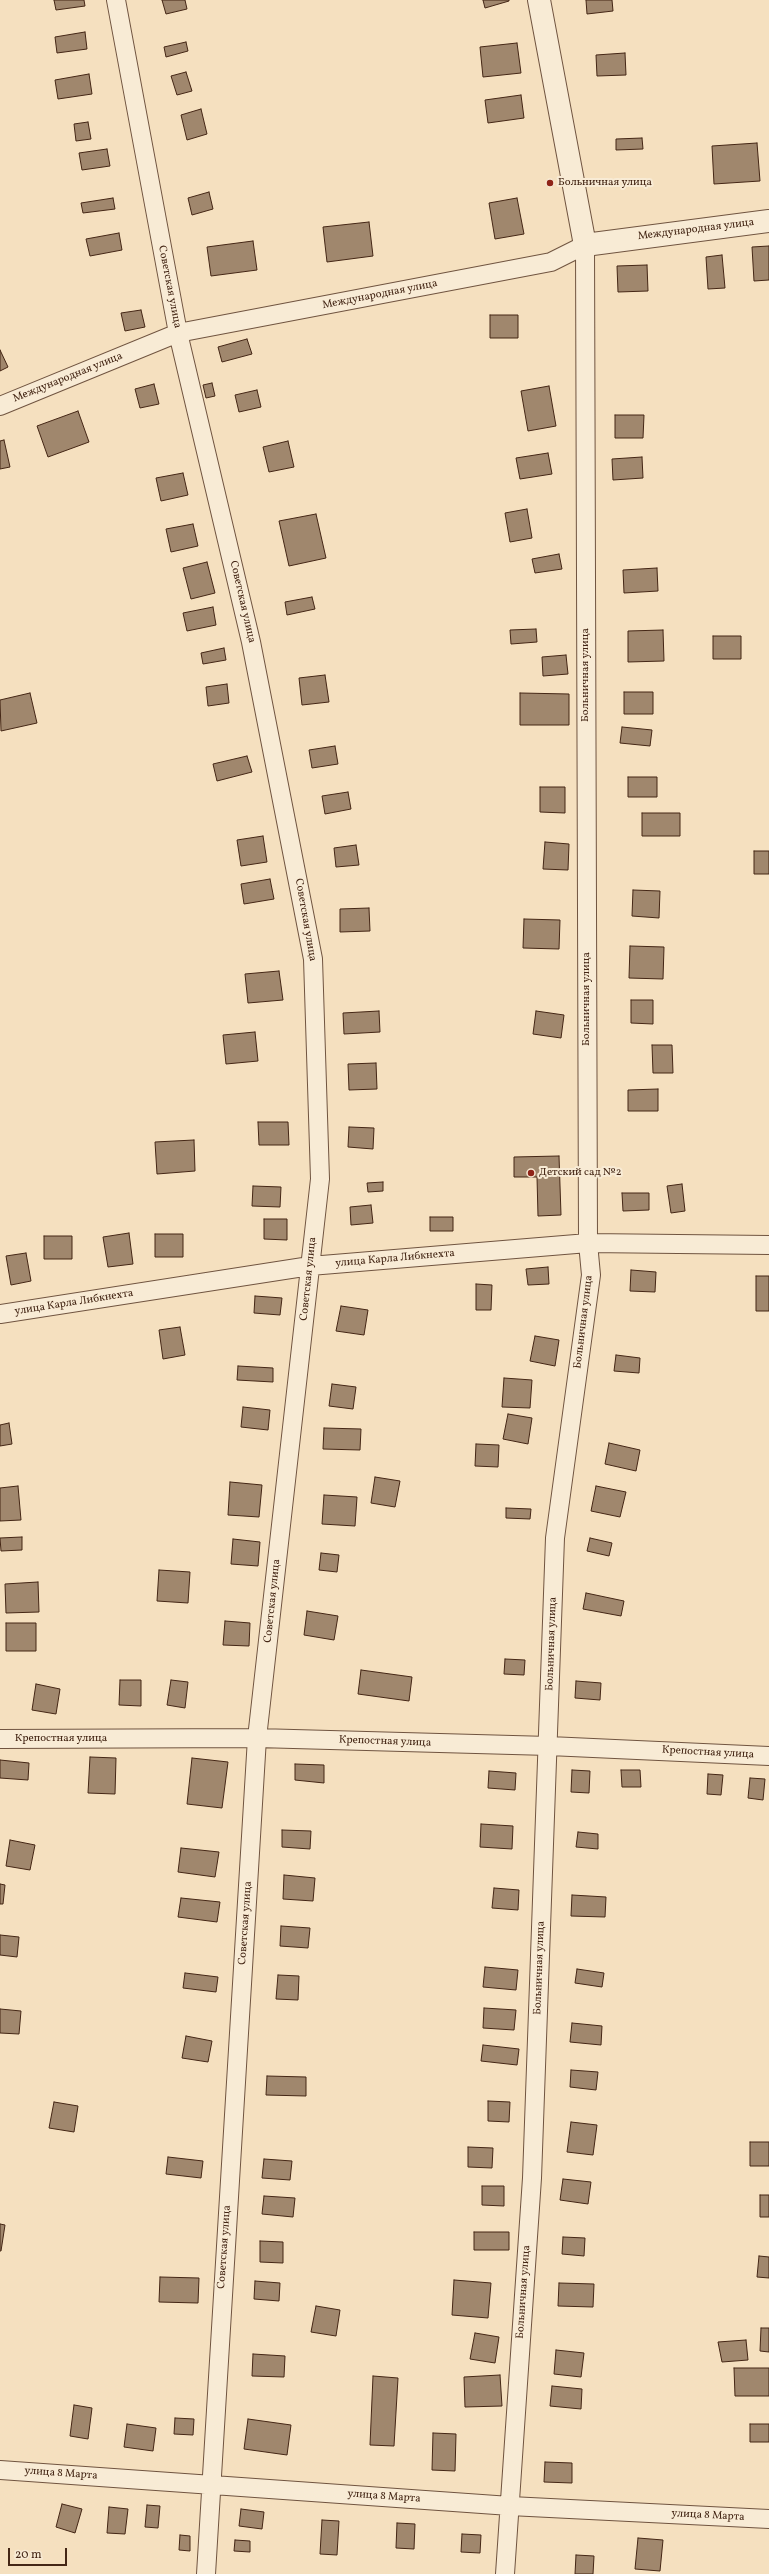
<!DOCTYPE html>
<html>
<head>
<meta charset="utf-8">
<style>
  body { margin:0 }
  #map { position:relative; width:769px; height:2574px; overflow:hidden; background:#f5e0bf; font-family:Vollkorn,serif }
  canvas { display:block }
  .scale { position:absolute; left:8px; top:2548px; width:59px; height:18px; box-sizing:border-box; border:2px solid #442615; border-top:0; padding-left:5px; font-size:12px; line-height:14px; white-space:nowrap; color:#442615; -webkit-text-stroke:3px #f8ebd5; paint-order:stroke }
</style>
</head>
<body>
<div id="map">
<canvas width="769" height="2574"></canvas>
<div class="scale">20 m</div>
</div>
<script>
const c = document.querySelector('canvas').getContext('2d');
c.lineJoin = 'round';
function fill(path, color) { c.fillStyle = color; c.fill(path, 'evenodd'); }
const toPath = rows => new Path2D(rows.map(r => 'M' + r).join(''));
function trace(path, color, width, dash) { c.strokeStyle = color; c.lineWidth = width; c.lineCap = dash ? 'butt' : 'round'; c.setLineDash(dash || []); c.stroke(path); }
function drawText(font, color, halo, rows, align = 'center') {
  c.font = font + ' Vollkorn,serif'; c.lineWidth = 4; c.setLineDash([]); c.textBaseline = 'middle'; c.strokeStyle = halo; c.fillStyle = color; for (const [text, x, y, turn = 0] of rows) {
    c.save(); c.translate(x, y); c.rotate((+turn || 0) * Math.PI / 180); c.textAlign = isNaN(turn) ? turn : align; if (halo) c.strokeText(text, 0, 0); c.fillText(text, 0, 0); c.restore();
  }
}
const building = toPath([
  [54,0,84,0,85,6,56,10,54,0],
  [162,0,185,0,187,9,166,14,162,0],
  [483,0,509,0,509,1,485,8,483,0],
  [586,0,612,0,613,11,587,14,586,0],
  [85,32,87,49,57,53,55,37,85,32],
  [186,42,188,51,166,57,164,47,186,42],
  [517,43,521,73,483,77,480,47,517,43],
  [625,53,626,75,597,76,596,55,625,53],
  [186,72,192,91,177,95,171,76,186,72],
  [89,74,92,94,58,99,55,80,89,74],
  [521,95,524,118,488,123,485,100,521,95],
  [201,109,207,134,187,140,181,115,201,109],
  [88,122,91,139,76,141,74,124,88,122],
  [642,138,643,149,616,150,616,139,642,138],
  [757,143,760,181,714,184,712,146,757,143],
  [107,149,110,166,82,170,79,153,107,149],
  [209,192,213,209,192,215,188,198,209,192],
  [113,198,115,209,83,213,81,203,113,198],
  [517,198,524,234,495,239,489,203,517,198],
  [369,222,373,256,327,262,323,227,369,222],
  [119,233,122,250,90,256,86,239,119,233],
  [253,241,257,270,211,276,207,247,253,241],
  [769,246,769,280,754,281,752,247,769,246],
  [722,255,725,288,708,289,706,257,722,255],
  [647,265,648,291,618,292,617,266,647,265],
  [141,310,145,327,125,331,121,313,141,310],
  [490,315,518,315,518,338,490,338,490,315],
  [247,339,252,354,222,362,218,347,247,339],
  [0,350,8,367,0,371,0,350],
  [212,383,215,396,206,398,203,385,212,383],
  [154,384,159,404,140,408,135,389,154,384],
  [549,386,556,426,528,431,521,391,549,386],
  [257,390,261,407,239,412,235,395,257,390],
  [78,411,89,442,48,457,37,426,78,411],
  [615,415,644,415,643,438,615,438,615,415],
  [4,440,10,467,0,469,0,441,4,440],
  [288,441,294,467,269,472,263,447,288,441],
  [548,453,552,474,520,479,516,458,548,453],
  [642,457,643,478,613,480,612,459,642,457],
  [183,473,188,495,161,501,156,478,183,473],
  [527,509,532,538,510,542,505,513,527,509],
  [316,514,326,558,289,566,279,521,316,514],
  [193,524,198,546,171,552,166,529,193,524],
  [559,554,562,569,535,573,532,559,559,554],
  [207,562,215,593,191,599,183,568,207,562],
  [657,568,658,591,624,593,623,570,657,568],
  [312,597,315,609,287,615,285,602,312,597],
  [213,607,216,625,187,631,183,613,213,607],
  [536,629,537,642,511,644,510,630,536,629],
  [663,630,664,661,628,662,628,631,663,630],
  [713,636,741,636,741,659,713,659,713,636],
  [224,648,226,660,203,664,201,653,224,648],
  [566,655,568,674,543,676,542,657,566,655],
  [325,675,329,702,302,705,299,678,325,675],
  [227,684,229,703,208,706,206,687,227,684],
  [624,692,653,692,653,714,624,714,624,692],
  [30,693,37,723,1,731,0,700,30,693],
  [520,693,569,694,569,725,520,725,520,693],
  [622,727,652,730,650,746,620,743,622,727],
  [335,746,338,764,312,768,309,750,335,746],
  [247,756,252,772,217,781,213,764,247,756],
  [628,777,657,777,657,797,628,797,628,777],
  [540,787,565,787,565,813,540,812,540,787],
  [348,792,351,809,325,814,322,796,348,792],
  [642,813,680,813,680,836,642,836,642,813],
  [263,836,267,862,241,866,237,840,263,836],
  [545,842,569,844,568,870,543,869,545,842],
  [356,845,359,865,336,867,334,848,356,845],
  [754,851,769,851,769,874,754,874,754,851],
  [270,879,274,899,244,904,241,884,270,879],
  [633,890,660,891,659,918,632,916,633,890],
  [369,908,370,931,340,932,340,909,369,908],
  [524,919,560,920,559,949,523,948,524,919],
  [630,946,664,947,663,979,629,978,630,946],
  [279,971,283,1000,248,1003,245,974,279,971],
  [631,1000,653,1000,653,1024,631,1023,631,1000],
  [379,1011,380,1032,344,1034,343,1013,379,1011],
  [536,1011,564,1015,561,1038,533,1034,536,1011],
  [255,1032,258,1061,226,1064,223,1035,255,1032],
  [652,1045,672,1045,673,1073,653,1073,652,1045],
  [376,1063,377,1089,349,1090,348,1064,376,1063],
  [658,1089,658,1111,628,1111,628,1090,658,1089],
  [258,1122,288,1122,289,1145,259,1145,258,1122],
  [349,1127,374,1128,373,1149,348,1147,349,1127],
  [194,1140,195,1171,157,1174,155,1142,194,1140],
  [559,1156,561,1215,538,1216,537,1177,514,1177,514,1157,559,1156],
  [383,1182,383,1191,368,1192,367,1183,383,1182],
  [682,1184,685,1211,671,1213,667,1186,682,1184],
  [253,1186,281,1187,280,1207,252,1206,253,1186],
  [622,1193,649,1193,649,1210,623,1211,622,1193],
  [371,1205,373,1223,351,1225,350,1207,371,1205],
  [430,1217,453,1217,453,1231,430,1231,430,1217],
  [264,1219,287,1219,287,1240,264,1239,264,1219],
  [129,1233,133,1264,108,1267,103,1237,129,1233],
  [155,1234,183,1234,183,1257,155,1257,155,1234],
  [44,1236,72,1236,72,1259,44,1259,44,1236],
  [26,1253,31,1281,11,1285,6,1256,26,1253],
  [548,1267,549,1284,528,1285,526,1269,548,1267],
  [631,1270,656,1272,655,1292,630,1291,631,1270],
  [756,1276,769,1276,769,1311,756,1311,756,1276],
  [476,1284,492,1285,491,1310,476,1310,476,1284],
  [255,1296,282,1298,280,1315,254,1313,255,1296],
  [341,1306,368,1310,364,1335,336,1331,341,1306],
  [180,1327,185,1355,163,1359,159,1330,180,1327],
  [535,1336,559,1340,555,1366,530,1361,535,1336],
  [616,1355,640,1358,639,1373,614,1371,616,1355],
  [238,1366,273,1368,273,1382,237,1380,238,1366],
  [504,1378,532,1380,530,1408,502,1407,504,1378],
  [332,1384,356,1387,353,1409,329,1406,332,1384],
  [243,1407,270,1410,268,1430,241,1427,243,1407],
  [508,1414,532,1418,528,1444,503,1439,508,1414],
  [9,1423,12,1444,0,1446,0,1425,9,1423],
  [324,1428,361,1429,360,1450,323,1449,324,1428],
  [609,1443,640,1450,636,1471,605,1464,609,1443],
  [476,1444,499,1445,498,1467,475,1466,476,1444],
  [375,1477,400,1481,395,1507,371,1503,375,1477],
  [230,1482,262,1485,259,1517,228,1515,230,1482],
  [18,1486,21,1520,0,1521,0,1488,18,1486],
  [596,1486,626,1492,620,1517,591,1511,596,1486],
  [324,1495,357,1497,355,1526,322,1524,324,1495],
  [506,1508,531,1509,530,1519,506,1518,506,1508],
  [22,1537,22,1550,1,1551,0,1538,22,1537],
  [590,1538,612,1543,609,1556,587,1551,590,1538],
  [233,1539,260,1542,258,1566,231,1564,233,1539],
  [321,1553,339,1555,337,1572,319,1570,321,1553],
  [159,1570,190,1572,188,1603,157,1601,159,1570],
  [38,1582,39,1612,6,1613,5,1584,38,1582],
  [586,1593,624,1601,621,1616,583,1609,586,1593],
  [307,1611,338,1616,334,1640,304,1635,307,1611],
  [225,1621,250,1623,249,1646,223,1645,225,1621],
  [6,1623,36,1623,36,1651,6,1651,6,1623],
  [505,1659,525,1660,524,1675,504,1674,505,1659],
  [361,1670,412,1677,409,1701,358,1694,361,1670],
  [120,1680,141,1680,141,1706,119,1705,120,1680],
  [171,1680,188,1682,185,1708,167,1705,171,1680],
  [576,1681,601,1683,600,1700,575,1698,576,1681],
  [36,1684,60,1689,56,1714,32,1710,36,1684],
  [90,1757,116,1758,115,1794,88,1793,90,1757],
  [192,1758,228,1762,222,1808,187,1804,192,1758],
  [0,1760,29,1763,28,1780,0,1778,0,1760],
  [295,1764,324,1765,324,1783,295,1780,295,1764],
  [572,1770,590,1771,589,1793,571,1792,572,1770],
  [621,1770,640,1770,641,1787,622,1787,621,1770],
  [489,1771,516,1773,515,1790,488,1788,489,1771],
  [708,1774,723,1775,721,1795,707,1794,708,1774],
  [750,1778,765,1779,763,1800,748,1798,750,1778],
  [481,1824,513,1826,512,1849,480,1847,481,1824],
  [282,1830,311,1831,310,1849,282,1847,282,1830],
  [578,1832,598,1834,598,1849,576,1847,578,1832],
  [10,1840,35,1845,30,1870,6,1866,10,1840],
  [181,1848,219,1852,215,1877,178,1872,181,1848],
  [284,1875,315,1878,313,1901,283,1899,284,1875],
  [0,1884,5,1885,3,1904,0,1904,0,1884],
  [494,1888,519,1890,518,1910,492,1908,494,1888],
  [572,1895,606,1897,605,1917,571,1916,572,1895],
  [181,1898,220,1902,217,1922,178,1917,181,1898],
  [281,1926,310,1928,308,1948,280,1946,281,1926],
  [0,1935,19,1937,17,1957,0,1955,0,1935],
  [485,1967,518,1970,516,1990,483,1987,485,1967],
  [577,1969,604,1973,602,1987,575,1983,577,1969],
  [185,1973,218,1977,216,1992,183,1988,185,1973],
  [278,1975,299,1976,298,2000,276,1999,278,1975],
  [484,2008,516,2010,514,2030,483,2028,484,2008],
  [0,2009,21,2011,19,2034,0,2033,0,2009],
  [572,2023,602,2026,601,2045,570,2042,572,2023],
  [186,2036,212,2041,208,2062,182,2058,186,2036],
  [483,2045,519,2049,517,2065,481,2061,483,2045],
  [571,2070,598,2072,596,2090,570,2087,571,2070],
  [267,2076,306,2077,306,2096,266,2095,267,2076],
  [488,2101,510,2102,509,2122,488,2121,488,2101],
  [54,2102,78,2106,74,2132,49,2128,54,2102],
  [571,2122,597,2125,593,2155,567,2152,571,2122],
  [750,2142,769,2142,769,2166,750,2166,750,2142],
  [468,2147,493,2148,492,2168,468,2167,468,2147],
  [168,2157,203,2161,201,2178,166,2174,168,2157],
  [264,2159,292,2161,290,2180,262,2178,264,2159],
  [563,2179,591,2182,588,2204,560,2200,563,2179],
  [482,2186,504,2186,504,2206,482,2205,482,2186],
  [760,2195,769,2195,769,2217,760,2217,760,2195],
  [264,2196,295,2198,293,2217,262,2214,264,2196],
  [0,2224,5,2225,1,2251,0,2251,0,2224],
  [474,2232,509,2232,509,2250,474,2250,474,2232],
  [563,2237,585,2238,584,2256,562,2254,563,2237],
  [260,2241,283,2242,283,2263,260,2262,260,2241],
  [759,2256,769,2257,769,2278,757,2277,759,2256],
  [160,2277,199,2278,198,2303,159,2302,160,2277],
  [454,2280,491,2283,488,2318,452,2315,454,2280],
  [255,2281,280,2283,279,2301,254,2299,255,2281],
  [559,2283,594,2284,593,2307,558,2306,559,2283],
  [316,2306,340,2310,336,2336,311,2332,316,2306],
  [761,2328,769,2328,769,2352,760,2351,761,2328],
  [475,2333,499,2337,495,2363,470,2359,475,2333],
  [746,2340,748,2360,722,2362,718,2342,746,2340],
  [556,2350,584,2353,581,2377,554,2374,556,2350],
  [253,2354,285,2356,284,2377,252,2376,253,2354],
  [734,2368,769,2368,769,2396,735,2396,734,2368],
  [500,2375,502,2406,465,2407,464,2377,500,2375],
  [373,2376,398,2378,394,2446,370,2445,373,2376],
  [552,2386,582,2389,581,2409,550,2406,552,2386],
  [74,2405,92,2408,88,2439,70,2436,74,2405],
  [175,2418,194,2419,193,2435,174,2434,175,2418],
  [248,2419,291,2425,287,2455,244,2449,248,2419],
  [127,2424,156,2428,153,2451,124,2447,127,2424],
  [750,2424,769,2424,769,2442,750,2442,750,2424],
  [433,2433,456,2434,455,2471,432,2470,433,2433],
  [545,2462,572,2463,572,2483,544,2482,545,2462],
  [62,2504,82,2509,75,2533,56,2527,62,2504],
  [147,2505,160,2506,158,2528,145,2527,147,2505],
  [109,2507,128,2509,125,2534,107,2533,109,2507],
  [241,2509,264,2512,262,2529,239,2526,241,2509],
  [322,2520,339,2521,337,2555,320,2554,322,2520],
  [397,2523,415,2524,414,2549,396,2548,397,2523],
  [462,2534,481,2535,480,2553,461,2552,462,2534],
  [180,2535,190,2536,190,2551,179,2550,180,2535],
  [638,2538,663,2540,660,2571,635,2569,638,2538],
  [235,2540,250,2541,250,2552,234,2551,235,2540],
  [576,2555,594,2556,593,2574,575,2574,576,2555]
]);
const minor = toPath([
  [116,0,178,333,251,642,313,959,320,1179,257,1738,206,2574],
  [0,406,178,333,551,262,585,245,588,1243,591,1275,555,1538,532,2178,505,2574],
  [0,1314,310,1266,588,1243,769,1245],
  [0,1739,257,1738,549,1746,769,1756],
  [0,2470,510,2506,769,2519]
]);
const tertiary = toPath([
  [539,0,585,245,769,221]
]);
const markers = [
  [550,183,4,"#8f2418"],
  [531,1173,4,"#8f2418"]
];
const poiNames = [
  ["Больничная улица",558,183],
  ["Детский сад №2",539,1173]
];
const streetNames = [
  ["Международная улица",696,230,-7],
  ["Советская улица",169,287,79],
  ["Международная улица",380,295,-11],
  ["Международная улица",68,378,-22],
  ["Советская улица",242,602,77],
  ["Больничная улица",586,675,-90],
  ["Советская улица",305,920,80],
  ["Больничная улица",587,999,-90],
  ["улица Карла Либкнехта",395,1259,-5],
  ["Советская улица",309,1279,-84],
  ["улица Карла Либкнехта",74,1303,-9],
  ["Больничная улица",584,1322,-83],
  ["Советская улица",273,1601,-84],
  ["Больничная улица",552,1644,-88],
  ["Крепостная улица",61,1739],
  ["Крепостная улица",385,1742,2],
  ["Крепостная улица",708,1753,3],
  ["Советская улица",246,1923,-86],
  ["Больничная улица",540,1968,-88],
  ["Советская улица",225,2247,-86],
  ["Больничная улица",524,2292,-86],
  ["улица 8 Марта",61,2474,4],
  ["улица 8 Марта",384,2497,4],
  ["улица 8 Марта",708,2516,3]
];
fill(building, '#a0876d');
trace(building, '#442615', 1);
trace(minor, '#705440', 20);
trace(tertiary, '#705440', 24);
trace(minor, '#f8ebd5', 18);
trace(tertiary, '#f8ebd5', 22);
for (const [x, y, r, color] of markers) { const dot = new Path2D(); dot.arc(x, y, r, 0, 2 * Math.PI); c.fillStyle = color; c.fill(dot); trace(dot, '#f8ebd5', 1.5); }
drawText('11px', '#442615', '#f8ebd5', poiNames, 'left');
drawText('11px', '#442615', '#f8ebd5', streetNames);
</script>
</body>
</html>
